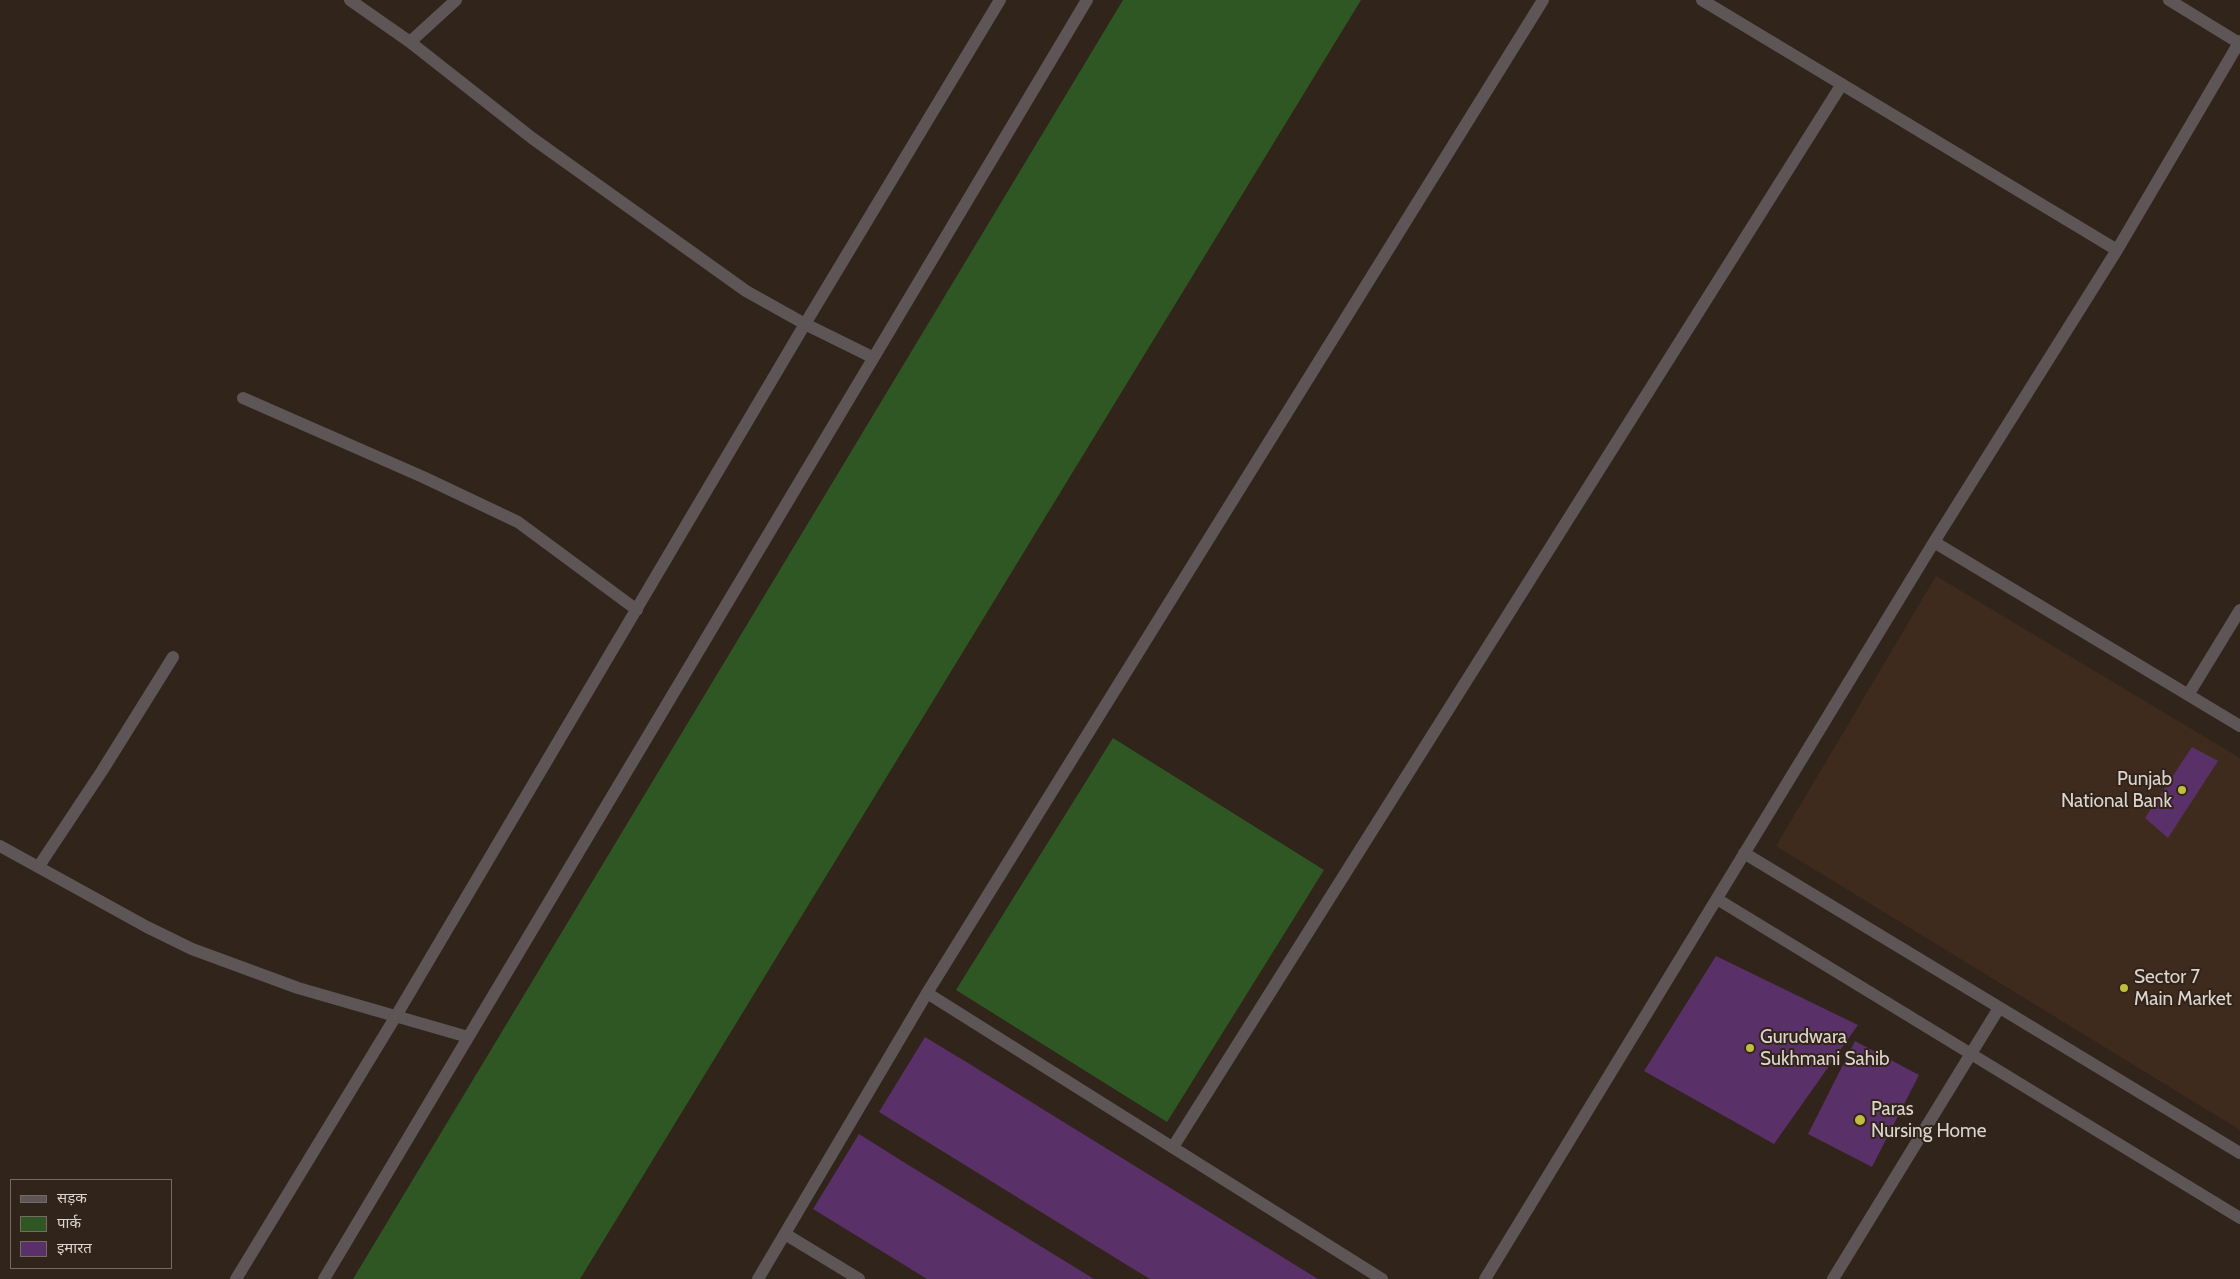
<!DOCTYPE html>
<html>
<head>
<meta charset="utf-8">
<style>
  body { margin:0 }
  #map { position:relative; width:2240px; height:1279px; overflow:hidden; background:#31241a; font-family:Cabin,"Noto Sans Devanagari",sans-serif }
  canvas { display:block }
  .legend { position:absolute; left:10px; top:1179px; width:162px; height:90px; box-sizing:border-box; background:#31241a; border:1px solid #766a62; margin:0; padding:6px 9px; list-style:none; font-size:15px; color:#ddd4cd }
  .legend li { display:flex; align-items:center; gap:10px; height:25px }
  .legend b { width:25px; border:1px solid #766a62 }
</style>
</head>
<body>
<div id="map">
<canvas width="2240" height="1279"></canvas>
<ul class="legend">
<li><b style="height:6px;background:#5e5556"></b>सड़क</li>
<li><b style="height:14px;background:#2f5723"></b>पार्क</li>
<li><b style="height:14px;background:#593067"></b>इमारत</li>
</ul>
</div>
<script>
const c = document.querySelector('canvas').getContext('2d');
c.lineJoin = 'round';
function fill(path, color) { c.fillStyle = color; c.fill(path, 'evenodd'); }
const toPath = rows => new Path2D(rows.map(r => 'M' + r).join(''));
function trace(path, color, width, dash) { c.strokeStyle = color; c.lineWidth = width; c.lineCap = dash ? 'butt' : 'round'; c.setLineDash(dash || []); c.stroke(path); }
function drawText(font, color, halo, rows, align = 'center') {
  c.font = font + ' Cabin,sans-serif'; c.lineWidth = 4; c.setLineDash([]); c.textBaseline = 'middle'; c.strokeStyle = halo; c.fillStyle = color; for (const [text, x, y, turn = 0] of rows) {
    c.save(); c.translate(x, y); c.rotate((+turn || 0) * Math.PI / 180); c.textAlign = isNaN(turn) ? turn : align; if (halo) c.strokeText(text, 0, 0); c.fillText(text, 0, 0); c.restore();
  }
}
const built = toPath([
  [1936,576,2240,758,2240,1130,1776,846]
]);
const green = toPath([
  [1123,0,1361,0,580,1279,353,1279],
  [1113,738,1324,870,1167,1122,956,990]
]);
const building = toPath([
  [2192,747,2218,761,2168,838,2145,818],
  [1716,956,1858,1025,1774,1144,1644,1071],
  [925,1037,968,1063,1318,1279,1150,1279,1135,1270,879,1112],
  [1855,1041,1919,1075,1872,1167,1808,1134],
  [859,1134,902,1161,1094,1279,927,1279,813,1209]
]);
const minor = toPath([
  [350,0,410,42,532,138,746,291,805,324,872,357],
  [1702,0,2117,250],
  [2169,0,2239,43],
  [410,42,456,0],
  [243,398,423,477,518,522,637,610],
  [1934,542,2240,726],
  [2188,695,2240,610],
  [0,846,147,927,192,949,298,988,468,1037],
  [1744,853,2240,1153],
  [39,866,102,771,173,657],
  [1717,899,2240,1218],
  [927,993,1382,1279],
  [1173,1147,1842,84],
  [785,1234,859,1279],
  [236,1279,396,1016,805,324,1000,0],
  [324,1279,1087,0],
  [758,1279,927,993,1543,0],
  [1485,1279,1934,542,2117,250,2240,41],
  [1833,1279,1999,1008]
]);
const markers = [
  [2182,790,5,"#c1bd40"],
  [2124,988,5,"#c1bd40"],
  [1750,1048,5,"#c1bd40"],
  [1860,1120,6,"#c1bd40"]
];
const poiNames = [
  ["Punjab",2172,779,"right"],
  ["National Bank",2172,801,"right"],
  ["Sector 7",2134,977],
  ["Main Market",2134,999],
  ["Gurudwara",1760,1037],
  ["Sukhmani Sahib",1760,1059],
  ["Paras",1871,1109],
  ["Nursing Home",1871,1131]
];
fill(built, '#3e2b1e');
fill(green, '#2f5723');
fill(building, '#593067');
trace(minor, '#5e5556', 12);
for (const [x, y, r, color] of markers) { const dot = new Path2D(); dot.arc(x, y, r, 0, 2 * Math.PI); c.fillStyle = color; c.fill(dot); trace(dot, '#31241a', 2); }
drawText('19px', '#ddd4cd', '#31241a', poiNames, 'left');
</script>
</body>
</html>
